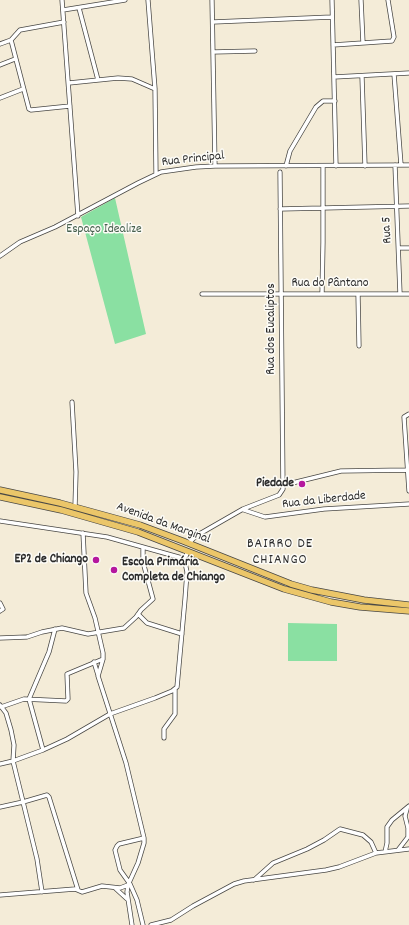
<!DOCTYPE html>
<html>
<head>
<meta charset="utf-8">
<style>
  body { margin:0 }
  canvas { display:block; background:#f4ecd8 }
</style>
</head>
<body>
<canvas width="409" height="925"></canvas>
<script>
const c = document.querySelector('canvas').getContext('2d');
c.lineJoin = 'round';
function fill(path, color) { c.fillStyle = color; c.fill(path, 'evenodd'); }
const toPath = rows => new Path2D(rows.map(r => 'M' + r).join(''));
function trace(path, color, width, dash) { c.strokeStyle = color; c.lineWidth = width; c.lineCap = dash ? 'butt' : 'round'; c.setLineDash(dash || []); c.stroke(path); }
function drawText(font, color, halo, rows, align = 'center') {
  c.font = font + ' Dekko,sans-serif'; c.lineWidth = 3; c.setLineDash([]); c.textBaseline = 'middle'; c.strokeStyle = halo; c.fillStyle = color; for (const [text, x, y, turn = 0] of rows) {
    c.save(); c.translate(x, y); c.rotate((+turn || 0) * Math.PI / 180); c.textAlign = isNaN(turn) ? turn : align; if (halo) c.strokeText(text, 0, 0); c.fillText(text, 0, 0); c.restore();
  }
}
const green = toPath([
  [115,198,146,334,115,344,81,217],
  [288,623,337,624,337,661,288,661]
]);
const street = toPath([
  [62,0,78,216],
  [148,0,155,89,156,174],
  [212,0,215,166],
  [332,0,336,166],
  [361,0,363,43],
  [79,8,98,80],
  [63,10,125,0],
  [213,22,332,17],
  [11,40,29,109,31,110,70,106],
  [0,44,11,40,20,30,64,22],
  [333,45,392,41,394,37,388,0],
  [213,52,255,51],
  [0,65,15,59],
  [394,74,401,165],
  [334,77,409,73],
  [362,77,365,166],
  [69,83,118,78,132,79,155,89],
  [0,98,23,89],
  [395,165,400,294],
  [286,166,290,151,316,107,323,101,335,101],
  [280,209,409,206],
  [399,248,409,248],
  [0,256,20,242,55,227,138,183,161,172,196,167,215,166,409,165],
  [202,294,409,294],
  [322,294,323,242,323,166],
  [358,294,359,346],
  [72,402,76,472,75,507],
  [409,414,404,417,409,491],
  [284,485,341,471,407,470],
  [244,510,265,517,324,509,409,504],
  [0,521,107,537,182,558,186,556,188,551],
  [83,533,86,593,95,618,103,653,103,659,98,676,126,763,144,838,144,843,138,863,128,885,127,892,132,925],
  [189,543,196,536,243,509,279,495,283,489,280,172],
  [0,603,3,609,0,611],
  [138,614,147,623,182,634],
  [0,638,27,637,42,632,62,628,88,634,124,628,136,617,141,610,153,599,143,562,143,547],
  [94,662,98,675],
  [0,705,6,713,11,730,14,745,13,761,37,859,42,892],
  [1,707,24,699,66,701,68,699,67,674,103,659],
  [164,738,164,729,175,714,175,689],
  [43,750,29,699,49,652,55,629],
  [0,764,13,761,43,750,67,739,110,714,155,698,172,691,177,687,185,599,187,572,184,558],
  [0,807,23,802,47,795,49,797,78,890],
  [398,850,408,837,408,828,405,816,407,809],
  [385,852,387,843,387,827,392,820,409,806],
  [254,880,273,863,307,849,324,840,340,829,363,835,371,842,376,853],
  [115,888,127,899],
  [0,895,75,889,82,892,102,886,120,888,128,885],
  [143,925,137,900,130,884,120,870,115,850,117,846,119,844,144,838],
  [151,925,171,920,193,906,234,884,244,881,326,870,339,867,376,853,409,849]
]);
const primary = toPath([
  [0,490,60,503,140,525,183,541,291,584,312,590,364,600,409,605],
  [0,497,61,510,138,532,284,589,331,602,360,607,409,611]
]);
const markers = [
  [302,484,4,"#b5179e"],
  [96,560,4,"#b5179e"],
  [114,570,4,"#b5179e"]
];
const streetNames = [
  ["Rua Principal",193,160,-6],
  ["Rua 5",388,230,-93],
  ["Rua do Pântano",330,284],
  ["Rua dos Eucaliptos",272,329,-90],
  ["Rua da Liberdade",324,501,-6],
  ["Avenida da Marginal",163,524,20]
];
const parkNames = [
  ["Espaço Idealize",104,230]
];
const poiNames = [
  ["Piedade",294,484],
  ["EP2 de Chiango",88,560],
  ["Escola Primária",122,563,"left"],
  ["Completa de Chiango",122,578,"left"]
];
const neighbourhoodNames = [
  ["BAIRRO DE",280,545],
  ["CHIANGO",280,561]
];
fill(green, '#8ae0a2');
trace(street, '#494845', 5);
trace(primary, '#494845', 7);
trace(street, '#fff', 3.5);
trace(primary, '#ebc669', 5.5);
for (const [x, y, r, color] of markers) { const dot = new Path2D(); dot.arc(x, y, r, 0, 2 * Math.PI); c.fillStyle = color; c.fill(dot); trace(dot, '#fdfcf7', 1.5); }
drawText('13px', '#2b2b2b', '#fdfcf7', streetNames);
drawText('13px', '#48614f', '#fdfcf7', parkNames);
drawText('bold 13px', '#2b2b2b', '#fdfcf7', poiNames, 'right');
c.letterSpacing = '1px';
drawText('14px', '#2b2b2b', '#fdfcf7', neighbourhoodNames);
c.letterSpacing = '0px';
</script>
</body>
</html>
